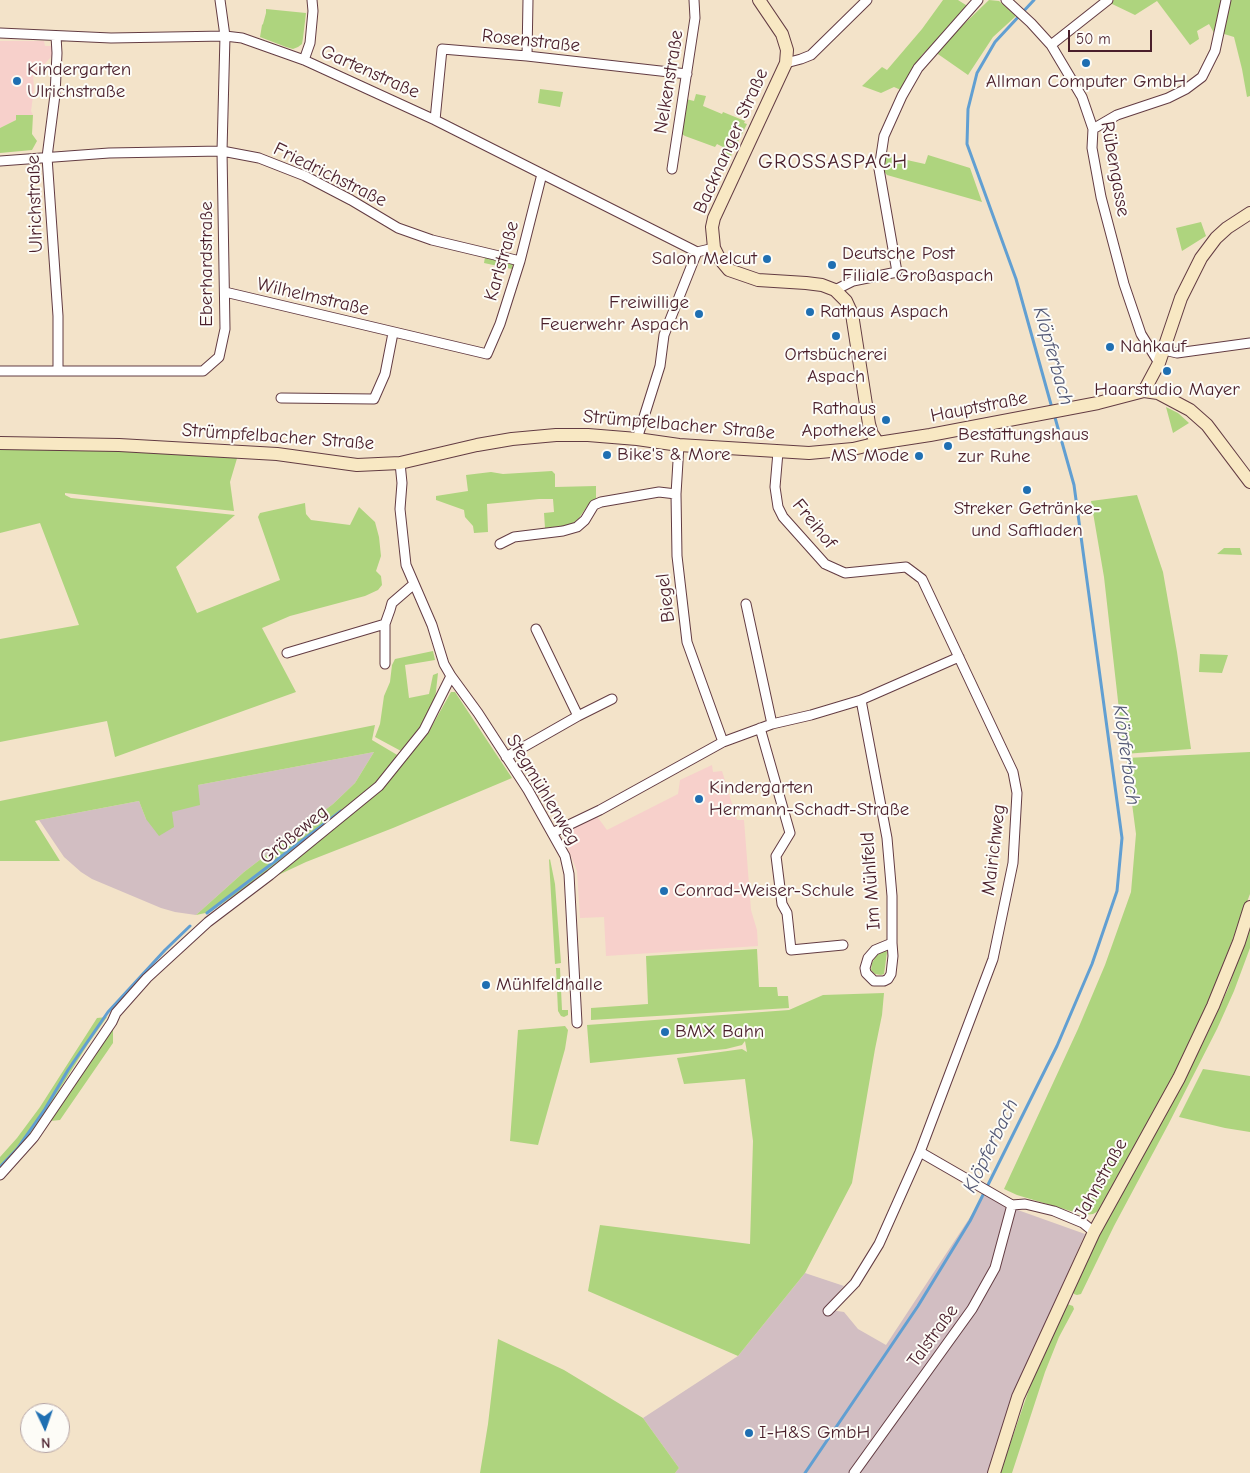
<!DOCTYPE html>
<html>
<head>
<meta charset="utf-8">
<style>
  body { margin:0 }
  #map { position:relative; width:1250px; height:1473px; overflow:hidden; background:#f3e3c9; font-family:"Comic Neue",sans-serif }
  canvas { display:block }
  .north { position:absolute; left:20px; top:1403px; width:50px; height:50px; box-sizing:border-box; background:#fdfcf7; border:1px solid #b5a4a5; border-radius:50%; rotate:177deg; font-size:14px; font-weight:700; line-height:20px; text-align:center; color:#4a1f2b }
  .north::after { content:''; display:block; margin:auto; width:18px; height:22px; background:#1f6fb2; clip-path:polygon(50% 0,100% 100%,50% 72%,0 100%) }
  .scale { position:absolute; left:1068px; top:30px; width:84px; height:22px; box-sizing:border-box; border:2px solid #4a1f2b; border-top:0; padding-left:6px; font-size:15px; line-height:18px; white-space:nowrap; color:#4a1f2b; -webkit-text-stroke:4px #fdfcf7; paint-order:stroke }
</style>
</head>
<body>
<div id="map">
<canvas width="1250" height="1473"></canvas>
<div class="north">N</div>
<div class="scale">50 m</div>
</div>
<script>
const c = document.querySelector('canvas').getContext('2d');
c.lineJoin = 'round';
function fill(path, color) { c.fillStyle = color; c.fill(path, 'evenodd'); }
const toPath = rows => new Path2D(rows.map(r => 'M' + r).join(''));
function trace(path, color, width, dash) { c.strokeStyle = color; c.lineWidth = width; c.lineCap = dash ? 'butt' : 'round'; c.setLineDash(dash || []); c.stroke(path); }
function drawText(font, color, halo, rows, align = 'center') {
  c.font = font + ' "Comic Neue",sans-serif'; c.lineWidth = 4; c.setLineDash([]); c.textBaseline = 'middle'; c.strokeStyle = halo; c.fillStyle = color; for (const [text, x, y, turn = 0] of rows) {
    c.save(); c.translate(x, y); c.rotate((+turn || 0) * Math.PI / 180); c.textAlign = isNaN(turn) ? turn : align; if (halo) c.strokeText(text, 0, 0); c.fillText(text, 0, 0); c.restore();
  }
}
const built = toPath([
  [0,41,44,41,45,46,52,46,52,56,39,70,39,73,33,74,34,89,31,111,33,115,16,115,16,120,0,128],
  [712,765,713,772,722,771,737,820,744,820,751,910,757,930,758,946,606,956,604,917,580,918,577,871,564,839,570,828,596,815,607,830,678,794,680,780]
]);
const industrial = toPath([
  [374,752,355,783,333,804,244,872,196,915,175,912,161,908,92,879,81,872,64,857,39,820,139,801,146,819,172,812,198,785],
  [986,1193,1015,1209,1085,1234,1011,1400,988,1473,675,1473,679,1468,643,1418,738,1356,805,1273,844,1286,824,1309,844,1312,858,1329,886,1345]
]);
const green = toPath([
  [943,0,958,0,969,7,922,55,901,90,894,87,881,93,862,86,882,67,887,70,922,29],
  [989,0,999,1,1016,16,993,37,968,75,935,52],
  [1114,0,1221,0,1214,33,1209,24,1197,31,1199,39,1190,45,1157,1,1135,15,1110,3],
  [1230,0,1250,0,1250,96,1247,97,1242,69,1234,37,1221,33],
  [266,9,306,13,303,38,302,44,298,47,293,49,286,47,260,37,262,25,263,24,266,13],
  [540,89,563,92,560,107,538,103],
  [696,94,706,96,703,106,722,114,723,112,745,121,744,123,747,124,731,156,721,152,723,147,717,144,715,147,685,136,679,132,686,99,694,101],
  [16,115,33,115,32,134,37,141,32,150,0,153,0,128,16,120],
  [884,155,925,164,928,155,970,168,982,202,887,175,882,169],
  [1201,222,1206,236,1182,251,1176,228],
  [485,257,513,263,512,269,484,263],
  [1166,407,1178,413,1189,423,1173,433],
  [0,447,238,455,230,482,234,511,65,493,65,495,71,498,235,515,176,567,197,613,280,580,258,517,260,513,305,503,306,514,311,520,350,525,359,507,375,522,379,537,381,556,376,571,381,576,382,585,378,590,365,596,290,616,262,628,296,692,115,757,107,721,0,742,0,639,79,625,40,523,0,533],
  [552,471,555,474,555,487,596,486,596,500,590,502,579,518,571,525,545,528,544,513,554,512,553,499,539,499,487,504,488,532,474,533,473,526,465,517,464,510,436,500,436,496,468,491,466,475,491,472,503,474],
  [1137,495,1163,572,1177,652,1191,749,1124,754,1104,577,1091,501],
  [1224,548,1240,548,1242,555,1217,554],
  [433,651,435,660,405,665,409,698,429,694,433,675,438,673,435,700,426,720,401,751,375,737,380,724,384,696,390,682,392,665,395,659],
  [1200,654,1228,655,1222,673,1199,672],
  [451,692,455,692,512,778,393,828,306,862,274,877,383,788,428,733],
  [375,725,372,740,399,756,377,785,268,872,210,912,196,915,244,872,333,804,355,783,374,752,198,785,200,805,172,812,174,827,159,836,146,819,139,801,39,820,35,821,60,861,0,861,0,801],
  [1250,752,1250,894,1209,1001,1175,1072,1100,1210,1093,1214,1084,1215,1017,1195,1004,1189,1078,1029,1105,965,1131,892,1136,834,1126,758],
  [550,859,555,884,561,963,555,964,549,860],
  [1250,926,1250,948,1234,991,1217,1029,1168,1125,1114,1226,1081,1294,1077,1295,1074,1294,1071,1290,1098,1237,1204,1041,1228,989],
  [757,949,759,987,777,987,778,996,788,996,789,1008,591,1020,591,1008,648,1004,646,956],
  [886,950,887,952,884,974,881,975,875,974,871,970,872,963,876,956,882,951],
  [556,968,560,968,562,1010,568,1010,568,1015,564,1017,561,1016,558,1011],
  [884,993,882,1015,875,1049,852,1183,805,1273,738,1356,588,1291,600,1225,750,1244,753,1141,745,1079,684,1084,677,1058,742,1049,747,1052,745,1041,742,1045,726,1049,590,1063,587,1025,789,1010,823,995],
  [107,1017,88,1044,32,1133,0,1169,0,1157,17,1138,40,1107,97,1018],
  [113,1025,113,1043,60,1120,50,1121],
  [565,1026,568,1030,565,1049,538,1145,510,1141,518,1030],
  [1203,1069,1250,1076,1250,1132,1225,1128,1179,1117],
  [1067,1304,1073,1306,1074,1309,1059,1337,1045,1372,1012,1473,1000,1473,1032,1381],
  [498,1339,564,1370,643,1418,679,1468,675,1473,480,1473,488,1424]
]);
const stream = toPath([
  [1034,0,995,42,977,73,968,109,967,144,1016,279,1052,408],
  [207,913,341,811],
  [0,1167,17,1149,45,1109,68,1070,108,1012,165,950,190,926],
  [805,1473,918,1306,970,1221,1057,1046,1092,964,1117,891,1122,838,1074,485,1054,414]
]);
const street = toPath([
  [1006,0,1031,23,1051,45,1082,97,1093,129,1092,148,1101,197,1124,284,1141,334,1159,363],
  [0,33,111,38,225,36,242,38,304,60,435,120,697,252],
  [56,36,57,53,55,95,47,157,58,316,58,370],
  [1051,45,1108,0],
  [527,56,528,0],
  [304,60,310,43,313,11,312,0],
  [786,63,801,59,811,55,867,0],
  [435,120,442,49,527,56,687,74],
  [1093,129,1117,115,1168,98,1186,89,1202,77,1215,51,1226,0],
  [0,161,109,153,222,151,259,158,305,176,351,200,398,228,432,240,520,261],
  [672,169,695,18,694,0],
  [835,290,853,281,897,272,879,169,884,136,902,96,918,68,978,0],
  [225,292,487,354,500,324,520,261,542,174],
  [1164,350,1177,353,1250,343],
  [0,371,203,371,219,357,225,329,222,151,225,36,220,0],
  [281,398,374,399,385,374,393,333],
  [637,439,660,366,664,335,697,252,714,248],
  [679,445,676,494,677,556,687,642,723,742],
  [778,452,775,487,778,507,783,517,825,564,845,573,906,567,922,579,1013,772,1017,793,1013,863,993,959,920,1152,879,1244,855,1283,828,1311],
  [400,463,402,483,400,509,406,565,432,625,444,664,451,676,478,713,528,790,565,856,569,874,577,1023],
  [500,544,514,537,563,531,577,527,585,520,594,505,601,502,659,492,676,494],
  [746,604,772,724],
  [287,653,385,624],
  [385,664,385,624,390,610,392,603,414,584],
  [861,700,887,838,892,896,892,943,893,956,891,974,888,979,884,981,874,981,866,973,865,968,868,958,875,950,892,943],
  [578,716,612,699],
  [760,728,790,833,776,856,782,904,787,913,791,950,843,945],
  [506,757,578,716,536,629],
  [552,833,600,810,723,742,772,724,811,715,861,700,959,657],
  [920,1152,1012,1205,1025,1204,1054,1211,1083,1223,1094,1232],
  [0,1175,34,1137,112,1022,116,1013,147,978,208,922,270,875,379,786,424,730,451,676],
  [854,1473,972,1309,995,1268,1012,1205]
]);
const secondary = toPath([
  [759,0,782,34,787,50,786,63,714,218,712,227,714,248,719,258,729,270,758,280,806,283,822,285,835,290,846,301,852,314,869,424,872,434,878,443],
  [1144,391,1159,363,1181,298,1201,258,1216,238,1227,228,1250,213],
  [0,443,119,445,277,454,357,465,400,463,477,445,512,439,556,435,588,435,637,439,679,445,809,453,853,449,878,443,930,435,1098,403,1144,391,1158,393,1190,410,1207,425,1250,482],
  [994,1473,1018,1397,1094,1232,1179,1078,1213,1006,1239,942,1250,907]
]);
const markers = [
  [1086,63,5,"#1f6fb2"],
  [17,81,5,"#1f6fb2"],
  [767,259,5,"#1f6fb2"],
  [832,265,5,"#1f6fb2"],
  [810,312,5,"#1f6fb2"],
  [699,314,5,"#1f6fb2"],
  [836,336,5,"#1f6fb2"],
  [1110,347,5,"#1f6fb2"],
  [1167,371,5,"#1f6fb2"],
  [886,420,5,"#1f6fb2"],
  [948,446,5,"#1f6fb2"],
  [607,455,5,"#1f6fb2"],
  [919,456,5,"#1f6fb2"],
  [1027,490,5,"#1f6fb2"],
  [699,799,5,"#1f6fb2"],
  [664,891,5,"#1f6fb2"],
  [486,985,5,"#1f6fb2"],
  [665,1032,5,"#1f6fb2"],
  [749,1433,5,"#1f6fb2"]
];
const streetNames = [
  ["Rosenstraße",531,41,6],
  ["Gartenstraße",370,72,24],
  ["Nelkenstraße",669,82,-81],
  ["Backnanger Straße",731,141,-66],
  ["Rübengasse",1115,169,80],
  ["Friedrichstraße",330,175,26],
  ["Ulrichstraße",35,204,-92],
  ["Karlstraße",502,261,-74],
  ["Eberhardstraße",207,264,-90],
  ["Wilhelmstraße",313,297,13],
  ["Hauptstraße",979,407,-11],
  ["Strümpfelbacher Straße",679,425,5],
  ["Strümpfelbacher Straße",278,437,4],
  ["Freihof",814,524,51],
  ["Biegel",666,598,-97],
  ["Stegmühlenweg",543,790,59],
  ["Größeweg",294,835,-39],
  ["Mairichweg",994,850,-83],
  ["Im Mühlfeld",871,881,-94],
  ["Jahnstraße",1101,1179,-61],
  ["Talstraße",933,1336,-54]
];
const poiNames = [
  ["Kindergarten",27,70],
  ["Ulrichstraße",27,92],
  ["Allman Computer GmbH",1086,82,"center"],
  ["Deutsche Post",842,254],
  ["Filiale Großaspach",842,276],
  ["Salon Melcut",757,259,"right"],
  ["Freiwillige",689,303,"right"],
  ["Feuerwehr Aspach",689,325,"right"],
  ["Rathaus Aspach",820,312],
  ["Nahkauf",1120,347],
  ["Ortsbücherei",836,355,"center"],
  ["Aspach",836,377,"center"],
  ["Haarstudio Mayer",1167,390,"center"],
  ["Rathaus",876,409,"right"],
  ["Apotheke",876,431,"right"],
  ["Bestattungshaus",958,435],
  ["zur Ruhe",958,457],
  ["Bike's & More",617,455],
  ["MS Mode",909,456,"right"],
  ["Streker Getränke-",1027,509,"center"],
  ["und Saftladen",1027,531,"center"],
  ["Kindergarten",709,788],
  ["Hermann-Schadt-Straße",709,810],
  ["Conrad-Weiser-Schule",674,891],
  ["Mühlfeldhalle",496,985],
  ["BMX Bahn",675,1032],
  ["I-H&S GmbH",759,1433]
];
const waterNames = [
  ["Klöpferbach",1053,356,74],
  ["Klöpferbach",1126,755,82],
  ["Klöpferbach",991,1146,-64]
];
const quarterNames = [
  ["GROSSASPACH",833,162]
];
fill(built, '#f7d0cb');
fill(industrial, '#d2bec2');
fill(green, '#aed47e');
trace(stream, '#619fd2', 3);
trace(street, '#633c43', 11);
trace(secondary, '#633c43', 14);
trace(street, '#fff', 9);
trace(secondary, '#f8e8c3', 12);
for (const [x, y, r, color] of markers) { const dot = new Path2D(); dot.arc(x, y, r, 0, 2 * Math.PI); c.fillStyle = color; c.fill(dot); trace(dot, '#fdfcf7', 2); }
drawText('19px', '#4a1f2b', '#fdfcf7', streetNames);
drawText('19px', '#4a1f2b', '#fdfcf7', poiNames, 'left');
drawText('italic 20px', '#545976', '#fdfcf7', waterNames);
c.letterSpacing = '1px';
drawText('21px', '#4a1f2b', '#fdfcf7', quarterNames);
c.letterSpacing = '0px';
</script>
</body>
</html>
